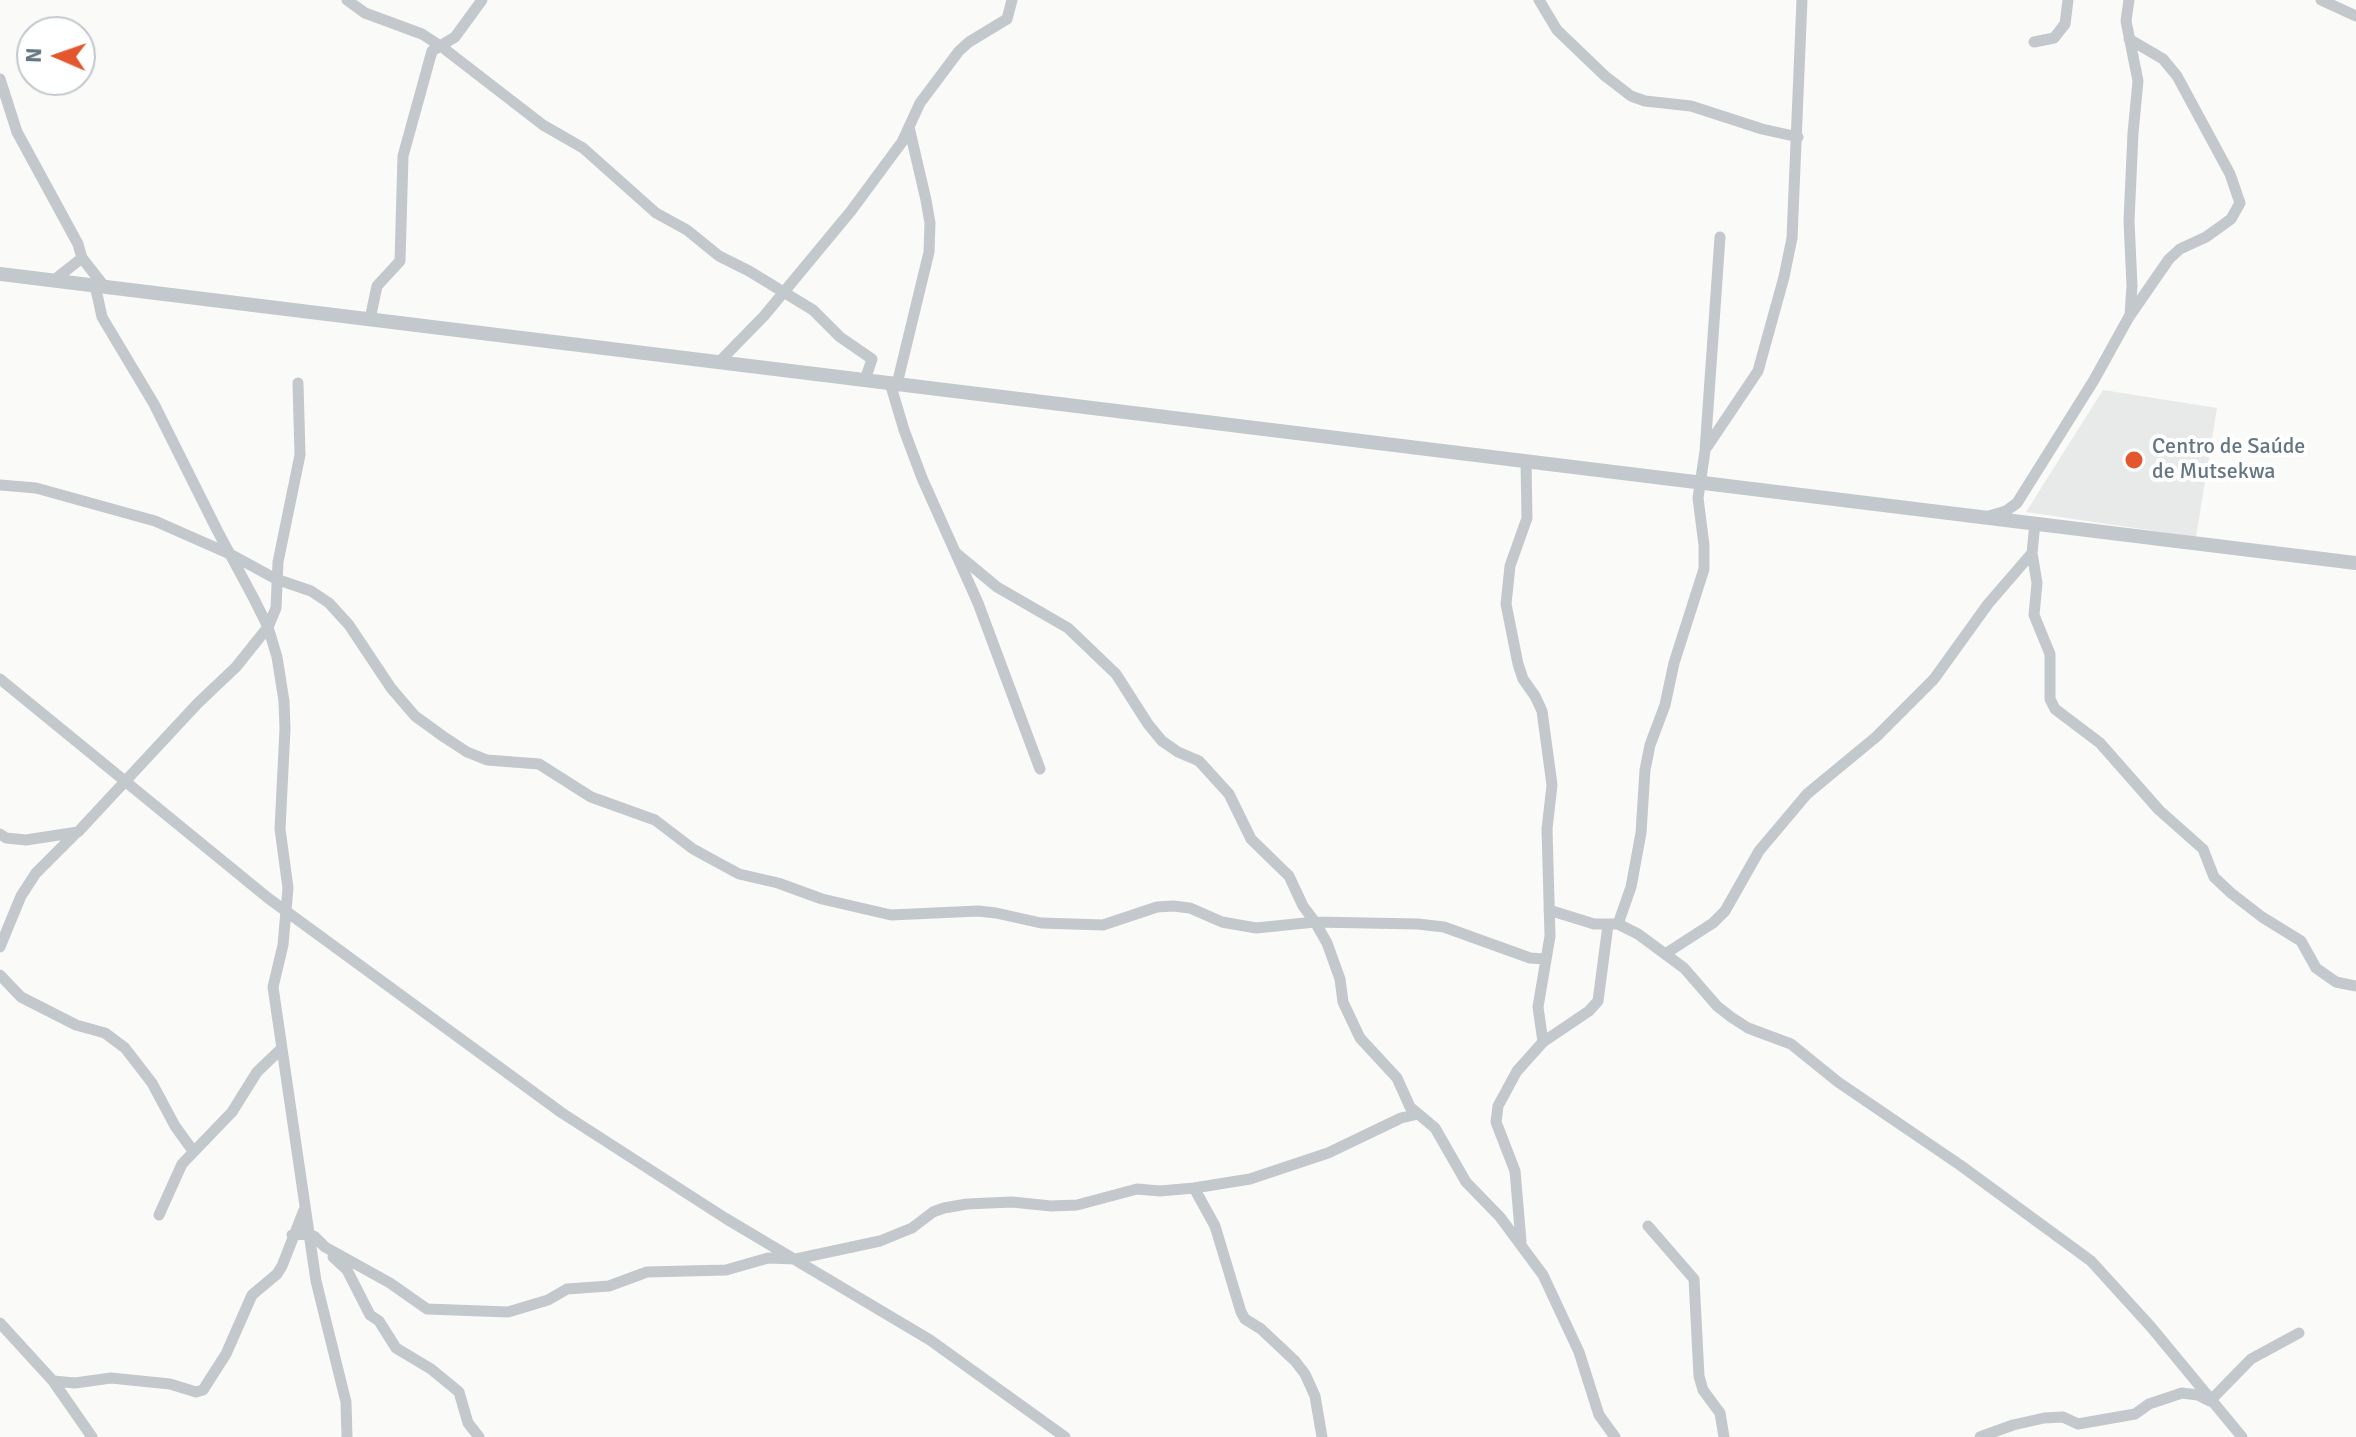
<!DOCTYPE html>
<html>
<head>
<meta charset="utf-8">
<style>
  body { margin:0 }
  #map { position:relative; width:2356px; height:1437px; overflow:hidden; background:#fafaf8; font-family:Signika,sans-serif }
  canvas { display:block }
  .north { position:absolute; left:16px; top:16px; width:80px; height:80px; box-sizing:border-box; background:#fff; border:2px solid #c1c8cd; border-radius:50%; rotate:272deg; font-size:22px; font-weight:700; line-height:32px; text-align:center; color:#657683 }
  .north::after { content:''; display:block; margin:auto; width:28px; height:36px; background:#e4572e; clip-path:polygon(50% 0,100% 100%,50% 72%,0 100%) }
</style>
</head>
<body>
<div id="map">
<canvas width="2356" height="1437"></canvas>
<div class="north">N</div>
</div>
<script>
const c = document.querySelector('canvas').getContext('2d');
c.lineJoin = 'round';
function fill(path, color) { c.fillStyle = color; c.fill(path, 'evenodd'); }
const toPath = rows => new Path2D(rows.map(r => 'M' + r).join(''));
function trace(path, color, width, dash) { c.strokeStyle = color; c.lineWidth = width; c.lineCap = dash ? 'butt' : 'round'; c.setLineDash(dash || []); c.stroke(path); }
function drawText(font, color, halo, rows, align = 'center') {
  c.font = font + ' Signika,sans-serif'; c.lineWidth = 8; c.setLineDash([]); c.textBaseline = 'middle'; c.strokeStyle = halo; c.fillStyle = color; for (const [text, x, y, turn = 0] of rows) {
    c.save(); c.translate(x, y); c.rotate((+turn || 0) * Math.PI / 180); c.textAlign = isNaN(turn) ? turn : align; if (halo) c.strokeText(text, 0, 0); c.fillText(text, 0, 0); c.restore();
  }
}
const built = toPath([
  [2103,390,2217,408,2196,537,2026,512]
]);
const minor = toPath([
  [347,0,365,13,422,34,442,47,543,125,583,148,656,213,687,230,719,256,749,271,813,310,840,337,872,359,865,380],
  [1539,0,1557,30,1605,76,1631,96,1645,101,1691,106,1762,129,1798,137],
  [2321,0,2356,16],
  [2129,39,2163,59,2177,76,2230,174,2240,203,2231,219,2206,237,2180,249,2169,259,2131,314],
  [2034,42,2054,38,2065,24,2068,0],
  [0,79,17,132,78,244,82,258,104,286],
  [54,280,82,258],
  [95,285,102,317,154,404,217,530,253,597,268,627,277,657,284,701,285,729,280,829,288,888,283,945,273,987,316,1281,346,1402,347,1437],
  [370,319,377,286,400,261,403,156,432,51,455,37,482,0],
  [719,362,764,316,851,211,902,142,920,103,959,51,969,42,1007,19,1012,0],
  [890,383,904,430,922,478,978,603,1040,769],
  [897,384,929,252,930,223,926,200,909,127],
  [1707,447,1758,371,1784,277,1792,238,1802,0],
  [1526,461,1527,518,1510,566,1506,604,1518,664,1523,679,1535,696,1542,711,1552,785,1547,829,1550,936,1538,1007,1543,1042],
  [0,485,36,488,155,521,230,554,276,579,311,591,329,603,349,625,391,688,415,716,444,737,467,752,487,760,539,764,591,797,655,820,693,849,739,874,778,883,822,899,891,915,978,911,996,913,1041,923,1103,925,1157,907,1173,906,1190,908,1222,922,1256,928,1315,922,1418,924,1444,927,1530,958,1545,959],
  [1989,516,2006,511,2017,503,2094,380,2130,315,2132,286,2129,221,2133,133,2138,81,2126,21,2129,0],
  [956,553,997,587,1068,628,1116,674,1148,724,1162,741,1178,752,1199,761,1229,794,1251,839,1289,876,1303,906,1315,922,1327,943,1340,979,1343,1002,1360,1038,1397,1078,1410,1107,1435,1128,1466,1182,1500,1217,1543,1275,1579,1352,1599,1415,1615,1437],
  [2032,553,2037,583,2034,615,2050,654,2050,699,2055,709,2100,743,2159,810,2203,849,2214,877,2231,893,2262,917,2301,941,2316,968,2336,982,2356,986],
  [0,679,268,898,562,1113,725,1218,930,1340,1065,1437],
  [0,834,6,838,26,840,78,832,198,703,236,667,268,627,276,608,278,562,300,455,298,383],
  [1549,910,1594,924,1618,924,1638,934,1684,968,1717,1006,1731,1017,1748,1028,1791,1044,1838,1082,1960,1165,2091,1261,2151,1327,2242,1437],
  [1618,924,1631,887,1641,833,1645,770,1650,745,1665,705,1674,663,1704,569,1704,545,1698,498,1705,451,1720,237],
  [0,947,21,896,36,873,77,832],
  [1665,954,1713,923,1725,911,1759,851,1807,794,1876,737,1934,679,1988,604,2032,553,2035,523],
  [0,975,21,997,76,1025,105,1033,125,1048,152,1083,175,1126,193,1151],
  [1194,1188,1215,1226,1241,1312,1245,1319,1261,1329,1295,1361,1305,1374,1315,1396,1322,1437],
  [159,1215,182,1164,232,1112,257,1072,281,1049],
  [1648,1226,1694,1279,1699,1376,1703,1390,1720,1413,1724,1437],
  [292,1235,309,1234,315,1237,325,1247,390,1283,427,1309,508,1312,548,1300,567,1289,609,1286,647,1272,726,1270,768,1258,796,1259,880,1241,912,1228,933,1212,944,1208,967,1204,1012,1202,1051,1206,1077,1205,1137,1189,1160,1191,1194,1188,1250,1179,1328,1153,1401,1118,1418,1114],
  [1521,1241,1515,1171,1496,1122,1498,1106,1517,1071,1543,1042,1589,1011,1598,1001,1608,925],
  [333,1257,347,1270,370,1315,379,1321,396,1348,431,1369,459,1392,468,1423,479,1437],
  [0,1323,53,1381,92,1437],
  [53,1381,75,1383,111,1378,170,1384,196,1392,203,1390,226,1354,252,1295,277,1274,282,1266,304,1210],
  [1980,1437,2013,1425,2044,1418,2063,1417,2078,1424,2135,1414,2149,1404,2182,1393,2198,1395,2210,1401,2251,1359,2299,1333]
]);
const tertiary = toPath([
  [0,274,2356,563]
]);
const markers = [
  [2134,460,10,"#e4572e"]
];
const poiNames = [
  ["Centro de Saúde",2152,447],
  ["de Mutsekwa",2152,472]
];
fill(built, '#e8e9e9');
trace(minor, '#c3c8cc', 11);
trace(tertiary, '#c3c8cc', 14);
for (const [x, y, r, color] of markers) { const dot = new Path2D(); dot.arc(x, y, r, 0, 2 * Math.PI); c.fillStyle = color; c.fill(dot); trace(dot, '#fff', 3); }
drawText('22px', '#657683', '#fff', poiNames, 'left');
</script>
</body>
</html>
